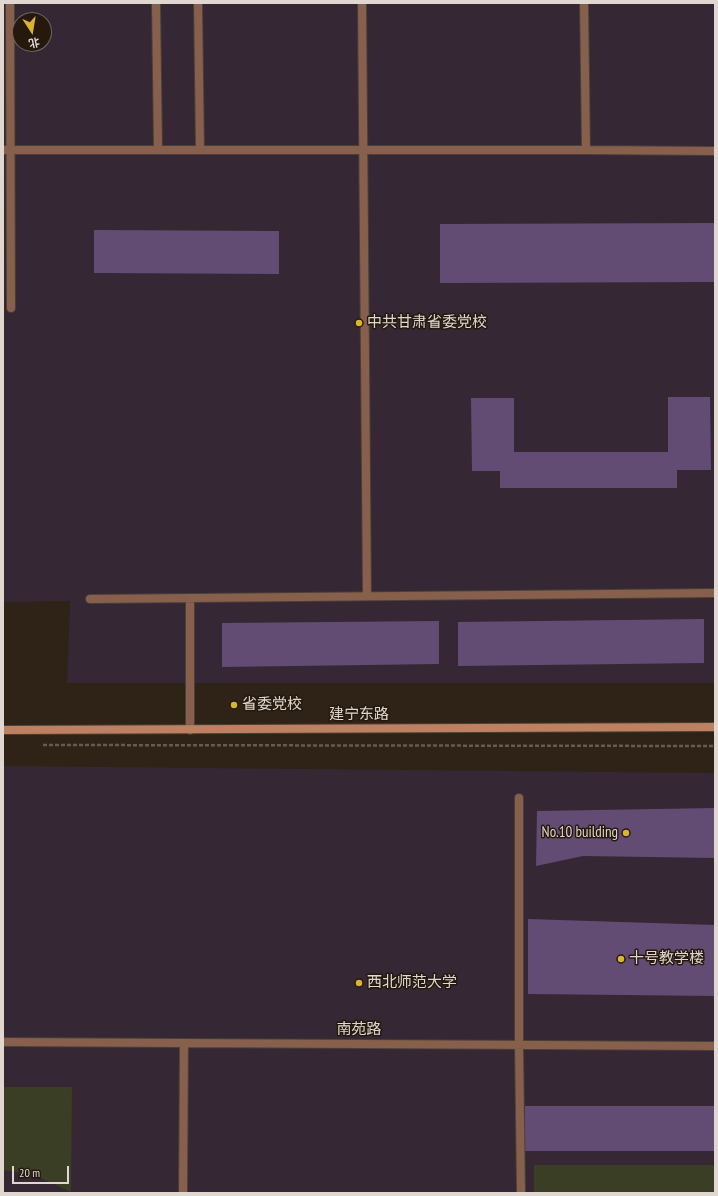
<!DOCTYPE html>
<html>
<head>
<meta charset="utf-8">
<style>
  body { margin:0 }
  #map { position:relative; width:718px; height:1196px; overflow:hidden; background:#2f2317; font-family:"PT Sans Narrow","Noto Sans SC",sans-serif }
  canvas { display:block }
  .frame { position:absolute; inset:0; border:4px solid #dfd7d0; pointer-events:none }
  .north { position:absolute; left:12px; top:12px; width:40px; height:40px; box-sizing:border-box; background:#25190e; border:1px solid #6f655c; border-radius:50%; rotate:168deg; font-size:11px; font-weight:700; line-height:16px; text-align:center; color:#dfd7d0 }
  .north::after { content:''; display:block; margin:auto; width:14px; height:18px; background:#dbb333; clip-path:polygon(50% 0,100% 100%,50% 72%,0 100%) }
  .scale { position:absolute; left:12px; top:1166px; width:57px; height:18px; box-sizing:border-box; border:2px solid #dfd7d0; border-top:0; padding-left:5px; font-size:12px; line-height:14px; white-space:nowrap; color:#dfd7d0; -webkit-text-stroke:3px #25190e; paint-order:stroke }
</style>
</head>
<body>
<div id="map">
<canvas width="718" height="1196"></canvas>
<div class="frame"></div>
<div class="north">北</div>
<div class="scale">20 m</div>
</div>
<script>
const c = document.querySelector('canvas').getContext('2d');
c.lineJoin = 'round';
function fill(path, color) { c.fillStyle = color; c.fill(path, 'evenodd'); }
const toPath = rows => new Path2D(rows.map(r => 'M' + r).join(''));
function trace(path, color, width, dash) { c.strokeStyle = color; c.lineWidth = width; c.lineCap = dash ? 'butt' : 'round'; c.setLineDash(dash || []); c.stroke(path); }
function drawText(font, color, halo, rows, align = 'center') {
  c.font = font + ' "PT Sans Narrow","Noto Sans SC",sans-serif'; c.lineWidth = 3; c.setLineDash([]); c.textBaseline = 'middle'; c.strokeStyle = halo; c.fillStyle = color; for (const [text, x, y, turn = 0] of rows) {
    c.save(); c.translate(x, y); c.rotate((+turn || 0) * Math.PI / 180); c.textAlign = isNaN(turn) ? turn : align; if (halo) c.strokeText(text, 0, 0); c.fillText(text, 0, 0); c.restore();
  }
}
const education = toPath([
  [3,3,715,3,715,683,67,683,70,601,3,602],
  [20,20,44,20,44,44,20,44],
  [3,766,715,773,715,1193,3,1193]
]);
const green = toPath([
  [3,1087,72,1087,71,1192,32,1174,3,1170],
  [534,1165,715,1165,715,1193,534,1193]
]);
const building = toPath([
  [715,223,715,282,440,283,440,224],
  [94,230,279,231,279,274,94,273],
  [668,397,710,397,711,470,677,470,677,488,500,488,500,471,472,471,471,398,514,398,514,452,668,452],
  [704,619,704,663,458,666,458,622],
  [439,621,439,664,222,667,222,623],
  [715,808,715,858,583,856,536,866,537,811],
  [528,919,715,925,715,996,528,994],
  [525,1106,715,1106,715,1151,525,1151]
]);
const path = toPath([
  [43,745,715,746]
]);
const lane = toPath([
  [10,3,11,308],
  [156,3,158,150],
  [198,3,200,150],
  [362,3,367,596],
  [584,3,586,150],
  [3,150,586,150,715,151],
  [90,599,715,593],
  [190,730,190,598]
]);
const street = toPath([
  [519,798,519,1045,521,1193],
  [3,1042,715,1046],
  [183,1193,184,1043]
]);
const secondary = toPath([
  [3,730,715,727]
]);
const markers = [
  [359,323,4,"#dbb333"],
  [234,705,4,"#dbb333"],
  [626,833,4,"#dbb333"],
  [621,959,4,"#dbb333"],
  [359,983,4,"#dbb333"]
];
const poiNames = [
  ["中共甘肃省委党校",367,323],
  ["省委党校",242,705],
  ["No.10 building",618,833,"right"],
  ["十号教学楼",629,959],
  ["西北师范大学",367,983]
];
const streetNames = [
  ["建宁东路",359,715],
  ["南苑路",359,1030]
];
fill(education, '#352734');
fill(green, '#3a3e24');
fill(building, '#624c74');
trace(lane, '#4b4035', 10);
trace(street, '#4b4035', 10);
trace(secondary, '#4b4035', 10);
trace(path, '#665b51', 2.5, [4, 2]);
trace(lane, '#86604c', 8);
trace(street, '#86604c', 8);
trace(secondary, '#bd8061', 8);
for (const [x, y, r, color] of markers) { const dot = new Path2D(); dot.arc(x, y, r, 0, 2 * Math.PI); c.fillStyle = color; c.fill(dot); trace(dot, '#25190e', 1.5); }
drawText('15px', '#dfd7d0', '#25190e', poiNames, 'left');
drawText('15px', '#dfd7d0', '#25190e', streetNames);
</script>
</body>
</html>
